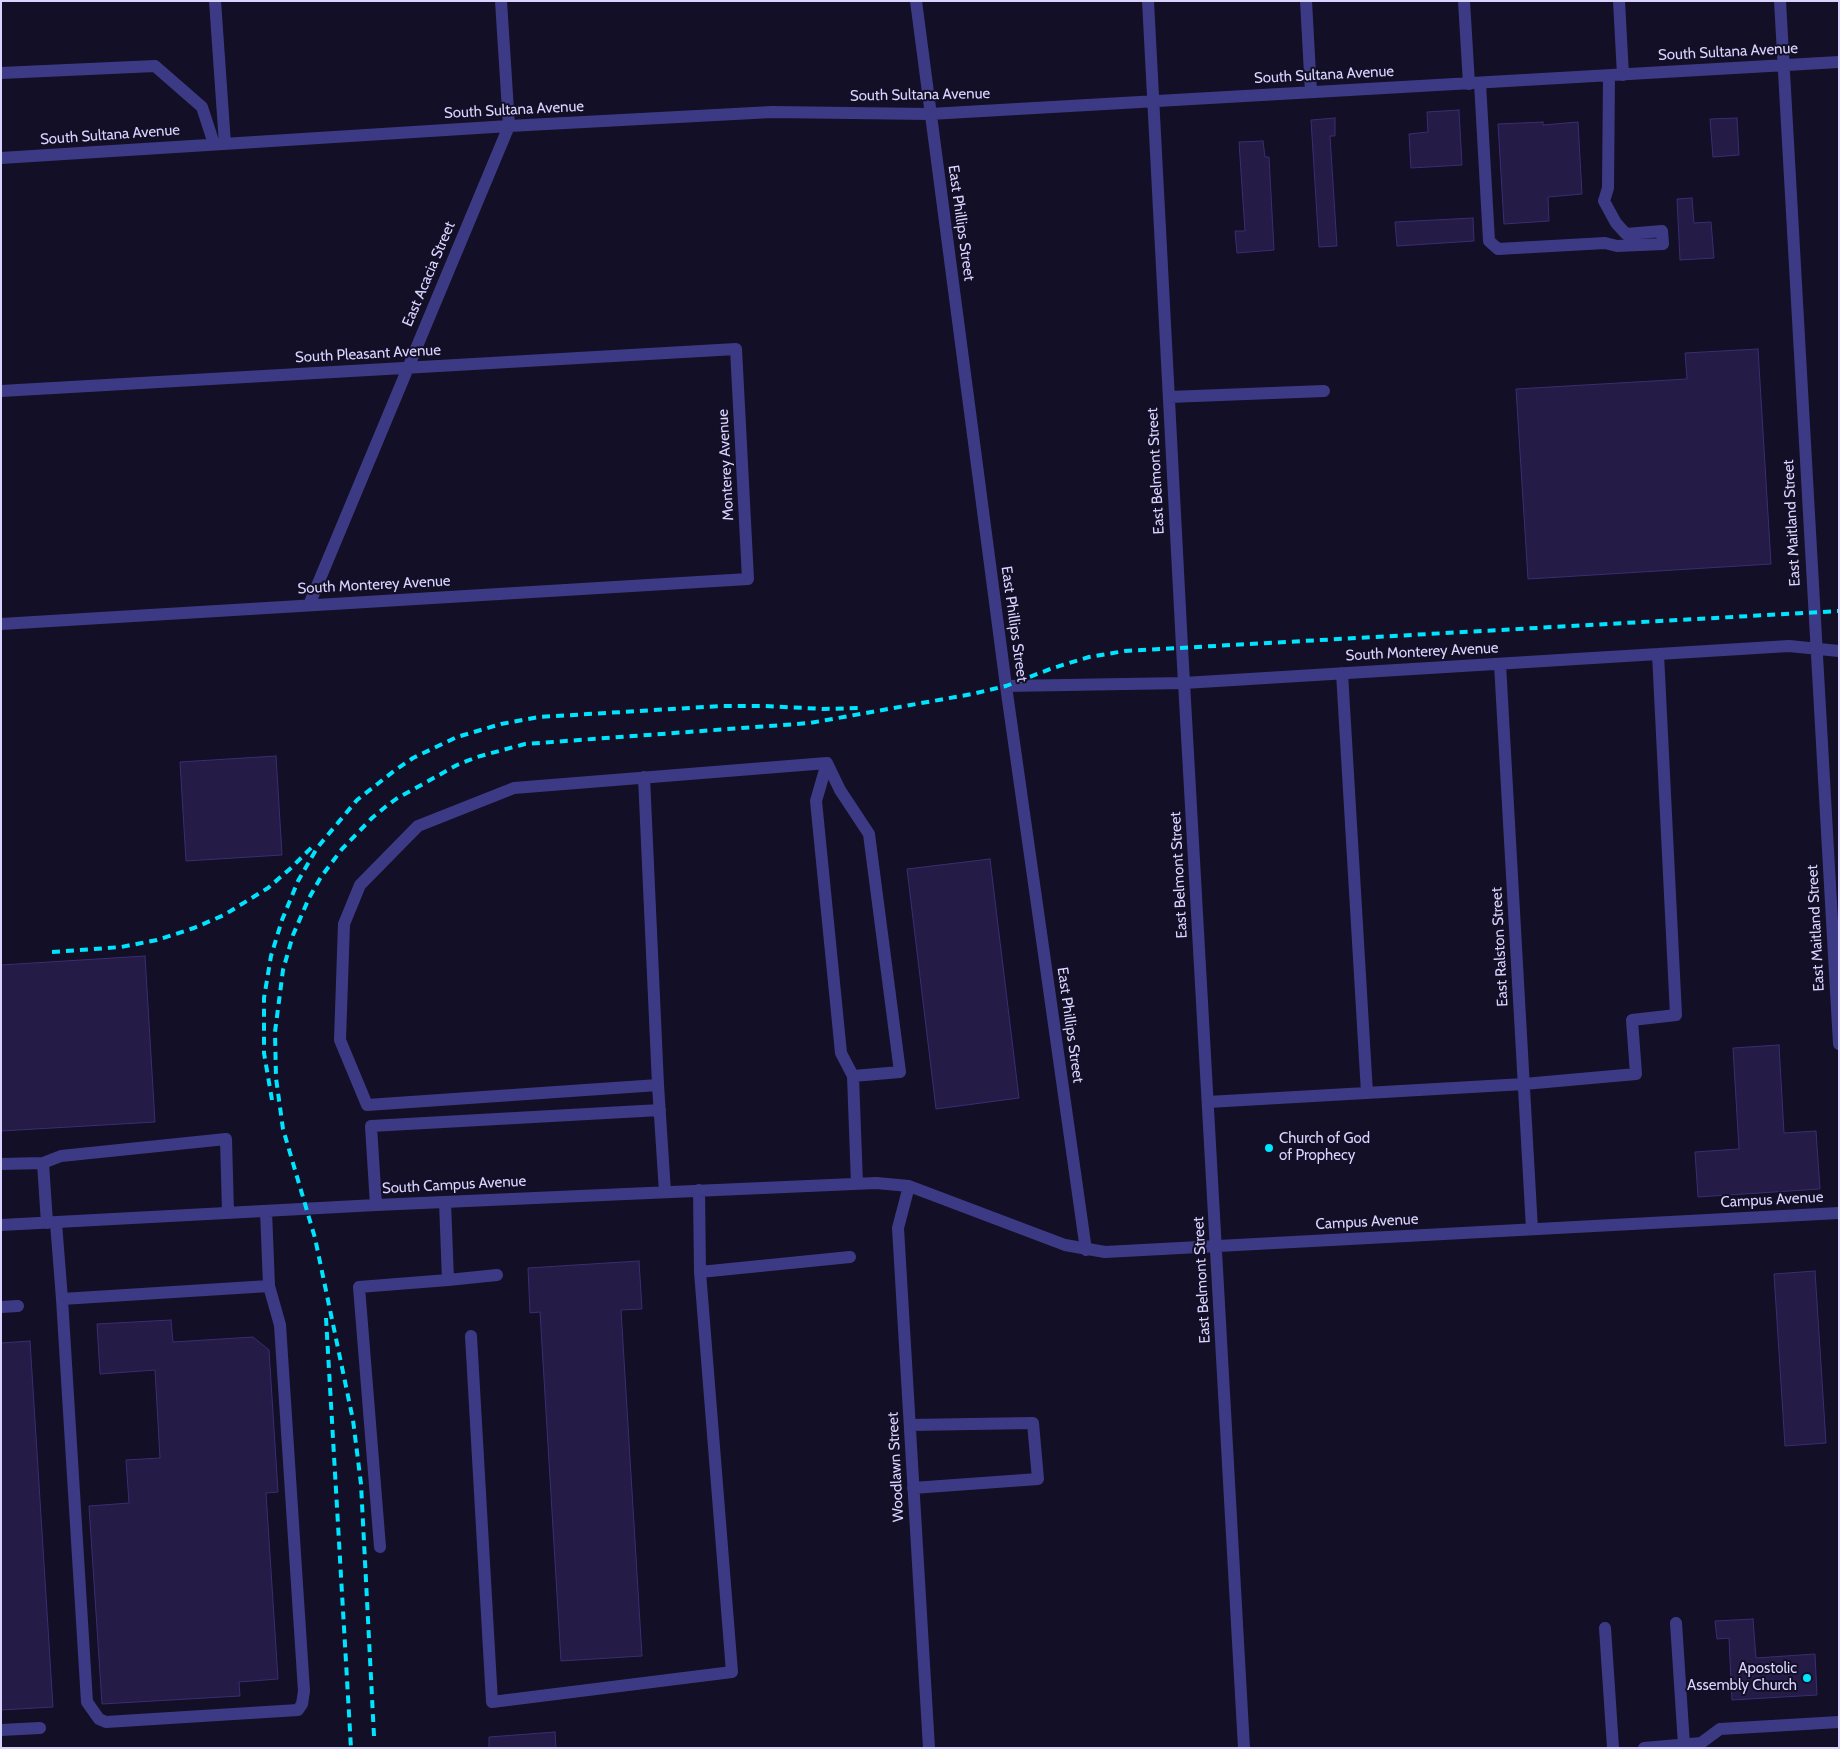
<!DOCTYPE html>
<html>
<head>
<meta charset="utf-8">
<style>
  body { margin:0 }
  #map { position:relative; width:1840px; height:1749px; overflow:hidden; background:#130f26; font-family:Cabin,sans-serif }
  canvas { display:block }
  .frame { position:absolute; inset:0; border:2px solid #d9d4ff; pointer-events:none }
</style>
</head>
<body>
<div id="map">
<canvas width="1840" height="1749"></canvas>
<div class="frame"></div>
</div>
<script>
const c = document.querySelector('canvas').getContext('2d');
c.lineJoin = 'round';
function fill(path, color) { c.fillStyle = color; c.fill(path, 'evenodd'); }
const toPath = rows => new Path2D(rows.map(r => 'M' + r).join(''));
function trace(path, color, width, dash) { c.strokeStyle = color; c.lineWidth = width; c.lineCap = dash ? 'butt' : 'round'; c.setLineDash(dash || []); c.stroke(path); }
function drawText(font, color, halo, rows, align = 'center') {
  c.font = font + ' Cabin,sans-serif'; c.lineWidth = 4; c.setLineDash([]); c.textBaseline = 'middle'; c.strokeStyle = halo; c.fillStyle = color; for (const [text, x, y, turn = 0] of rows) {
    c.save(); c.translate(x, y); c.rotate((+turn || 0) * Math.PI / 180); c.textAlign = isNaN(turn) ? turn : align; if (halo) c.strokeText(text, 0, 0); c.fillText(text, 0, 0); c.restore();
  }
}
const building = toPath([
  [1459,110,1462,165,1411,168,1409,134,1428,132,1427,112,1459,110],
  [1335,118,1335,136,1330,136,1337,246,1319,247,1311,120,1335,118],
  [1737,118,1739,155,1713,157,1710,119,1737,118],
  [1543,122,1543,125,1578,122,1582,194,1548,197,1549,221,1504,224,1498,124,1543,122],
  [1263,141,1265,157,1269,157,1274,250,1237,253,1235,231,1245,231,1239,142,1263,141],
  [1692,198,1694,223,1711,222,1714,258,1680,260,1677,199,1692,198],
  [1473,218,1474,241,1397,246,1395,222,1473,218],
  [1758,349,1771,564,1528,579,1516,389,1687,379,1685,353,1758,349],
  [276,756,282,855,186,861,180,762,276,756],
  [990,859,1019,1098,936,1109,907,869,990,859],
  [145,956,155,1122,1,1131,1,965,145,956],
  [1779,1045,1784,1133,1816,1131,1820,1189,1698,1197,1695,1152,1739,1149,1733,1048,1779,1045],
  [639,1261,642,1309,621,1310,642,1656,561,1661,540,1312,530,1313,528,1268,639,1261],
  [1815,1271,1826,1443,1785,1446,1774,1274,1815,1271],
  [171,1320,173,1342,253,1337,269,1350,278,1492,266,1493,278,1679,239,1682,240,1696,102,1704,89,1506,129,1503,126,1460,160,1458,155,1370,100,1374,97,1324,171,1320],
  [30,1341,53,1707,1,1710,1,1343,30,1341],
  [1753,1619,1756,1658,1815,1654,1817,1695,1732,1700,1729,1638,1717,1639,1715,1621,1753,1619],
  [555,1732,556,1748,489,1748,489,1737,555,1732]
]);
const minor = toPath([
  [215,1,225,144],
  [916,1,1006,686,1086,1250],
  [1148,1,1182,647,1244,1748],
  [1306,1,1311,92],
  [1464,1,1469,84],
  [1619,1,1623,75],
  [1780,1,1839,1044],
  [1,73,155,66,202,107,214,144],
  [1480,83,1489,241,1498,249,1605,243,1617,246,1663,244,1662,231,1626,234,1616,223,1604,201,1608,188,1609,76],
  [1,158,509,126,772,112,930,114,1839,62],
  [1,391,736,349,748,579,1,624],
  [1169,397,1324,391],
  [309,605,509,126,501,1],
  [1500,664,1532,1229],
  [1342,673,1367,1093],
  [1006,686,1184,683,1789,646,1839,651],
  [827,763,816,801,841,1053,853,1076],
  [644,777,658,1085,367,1105,340,1040,344,924,360,885,418,826,514,788,827,763,840,790,869,834,900,1072,853,1076,857,1184],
  [658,1085,665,1192],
  [1208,1102,1524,1084,1636,1074,1632,1020,1676,1015,1658,654],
  [1,1164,43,1163],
  [909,1186,898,1228,929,1748],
  [699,1190,700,1272,850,1257],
  [445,1202,448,1280,497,1275],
  [376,1205,371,1126,660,1110],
  [266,1211,269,1286,280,1325,304,1691,302,1704,298,1710,106,1722,99,1719,87,1702,62,1299,269,1286],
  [47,1223,43,1163,61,1156,226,1139,228,1213],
  [56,1223,62,1299],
  [1,1225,376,1205,876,1183,909,1186,1065,1245,1105,1252,1839,1213],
  [1,1307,18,1306],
  [471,1336,492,1702,732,1672,700,1272],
  [910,1425,1033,1423,1038,1479,913,1488],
  [380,1547,359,1287,448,1280],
  [1676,1623,1684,1745],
  [1605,1628,1613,1748],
  [1,1730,40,1728],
  [1644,1748,1701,1743,1720,1729,1839,1722]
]);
const rail = toPath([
  [52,952,121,947,157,940,194,928,224,915,268,888,292,867,312,847],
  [272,1100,264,1053,264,998,271,956,282,920,298,881,317,848,357,800,394,771,413,758,457,737,501,724,539,717,722,706,765,706,824,709,861,708],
  [326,1318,351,1748],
  [374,1736,361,1484,353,1420,315,1238,283,1129,276,1078,275,1032,283,970,293,935,309,898,321,877,342,849,372,818,384,808,396,799,457,765,477,757,525,744,810,723,972,694,1006,686,1053,668,1089,657,1125,651,1839,611]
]);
const markers = [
  [1269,1148,5,"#00e5ff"],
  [1807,1678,5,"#00e5ff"]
];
const streetNames = [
  ["South Sultana Avenue",1728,52,-3],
  ["South Sultana Avenue",1324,75,-3],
  ["South Sultana Avenue",920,95,-1],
  ["South Sultana Avenue",514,110,-3],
  ["South Sultana Avenue",110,135,-4],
  ["East Phillips Street",961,223,82],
  ["East Acacia Street",429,274,-67],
  ["South Pleasant Avenue",368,354,-3],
  ["Monterey Avenue",726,465,-93],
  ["East Belmont Street",1156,471,-93],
  ["East Maitland Street",1792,523,-93],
  ["South Monterey Avenue",374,585,-3],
  ["East Phillips Street",1014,624,82],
  ["South Monterey Avenue",1422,652,-3],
  ["East Belmont Street",1179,875,-93],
  ["East Maitland Street",1816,928,-93],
  ["East Ralston Street",1500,947,-93],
  ["East Phillips Street",1070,1025,82],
  ["South Campus Avenue",454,1185,-3],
  ["Campus Avenue",1772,1200,-3],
  ["Campus Avenue",1367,1222,-3],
  ["East Belmont Street",1202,1280,-93],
  ["Woodlawn Street",896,1467,-93]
];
const poiNames = [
  ["Church of God",1279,1139],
  ["of Prophecy",1279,1156],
  ["Apostolic",1797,1669,"right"],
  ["Assembly Church",1797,1686,"right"]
];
fill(building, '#241b47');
trace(building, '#3b2d73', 1);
trace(minor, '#3d3a85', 12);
trace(rail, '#00e5ff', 4, [8, 6]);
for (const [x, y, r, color] of markers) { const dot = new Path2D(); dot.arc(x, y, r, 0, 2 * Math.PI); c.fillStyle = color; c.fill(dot); trace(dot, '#130f26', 2); }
drawText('15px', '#d9d4ff', '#130f26', streetNames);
drawText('15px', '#d9d4ff', '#130f26', poiNames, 'left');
</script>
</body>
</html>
